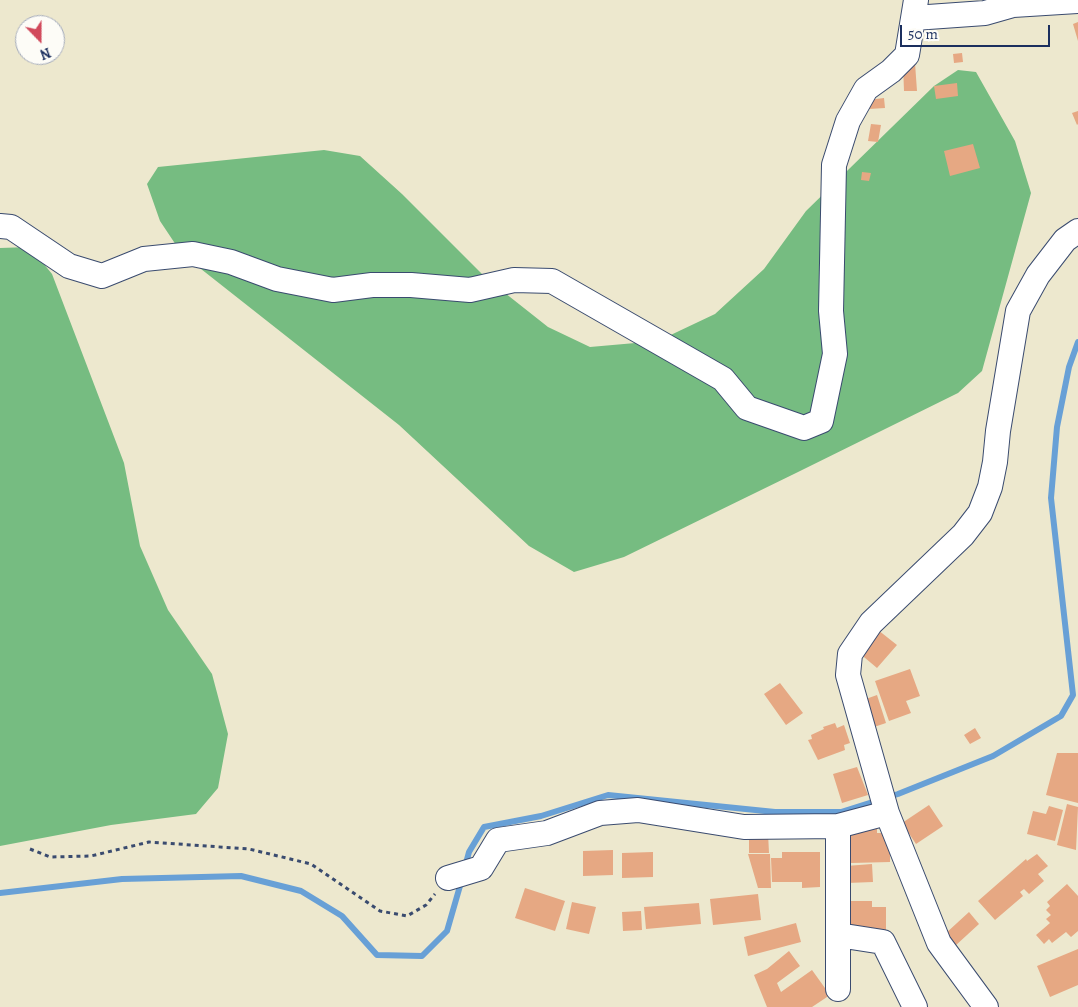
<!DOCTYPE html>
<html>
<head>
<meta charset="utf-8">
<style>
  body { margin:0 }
  #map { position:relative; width:1078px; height:1007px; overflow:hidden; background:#ede8ce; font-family:Alegreya,serif }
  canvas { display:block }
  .north { position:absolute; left:15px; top:15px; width:50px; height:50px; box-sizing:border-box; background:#fdfcf7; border:1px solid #a3aaba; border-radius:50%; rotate:158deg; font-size:14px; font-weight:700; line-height:20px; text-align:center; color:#1b2f5e }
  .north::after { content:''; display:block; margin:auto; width:18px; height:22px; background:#d1495b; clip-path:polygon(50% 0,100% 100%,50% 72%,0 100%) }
  .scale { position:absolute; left:900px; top:25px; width:150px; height:22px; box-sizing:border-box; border:2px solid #1b2f5e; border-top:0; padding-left:6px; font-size:15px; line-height:18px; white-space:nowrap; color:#1b2f5e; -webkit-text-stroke:4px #fdfcf7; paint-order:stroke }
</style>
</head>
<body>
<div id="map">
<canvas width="1078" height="1007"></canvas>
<div class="north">N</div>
<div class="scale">50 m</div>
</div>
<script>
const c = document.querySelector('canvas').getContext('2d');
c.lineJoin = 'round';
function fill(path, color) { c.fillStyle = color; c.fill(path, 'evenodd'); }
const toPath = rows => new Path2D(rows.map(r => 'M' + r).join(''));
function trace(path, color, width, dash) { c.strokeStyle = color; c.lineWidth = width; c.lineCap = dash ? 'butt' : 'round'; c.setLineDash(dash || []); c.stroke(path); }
const forest = toPath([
  [958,70,976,72,1015,141,1031,193,982,371,958,393,796,473,624,557,574,572,529,546,399,425,182,254,160,221,147,184,158,167,324,150,360,156,402,194,486,278,548,327,590,347,658,341,715,314,764,269,806,211,934,86],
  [30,247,52,274,124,463,140,546,168,610,212,674,228,734,218,788,196,814,111,825,0,846,0,248]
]);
const stream = toPath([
  [465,867,469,852,484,827,541,816,608,795,775,812,841,812,898,794,993,756,1061,716,1073,695,1051,498,1057,427,1069,367,1078,342],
  [0,893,122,879,241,876,301,891,342,916,377,955,422,956,447,931,462,879]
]);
const building = toPath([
  [1078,22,1078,41,1073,24],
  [962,53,963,62,954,63,953,54],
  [915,63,917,91,904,91,903,64],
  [957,83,958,96,936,99,934,86],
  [884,98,885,108,869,109,868,100],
  [1078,111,1078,124,1077,125,1072,113],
  [871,124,881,125,878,142,868,141],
  [973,144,980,168,950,176,944,151],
  [862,172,871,173,869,181,861,180],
  [878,630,897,645,877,668,858,652],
  [910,669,920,696,906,701,911,713,889,721,875,681],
  [780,683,803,713,786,725,764,694],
  [877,695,886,723,871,728,863,700],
  [835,723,837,728,844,725,850,743,844,745,845,750,818,760,808,740,812,739,811,735,824,729,823,727],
  [975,728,981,738,970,744,964,735],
  [1057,753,1078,753,1078,803,1046,795],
  [857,767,868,795,842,803,833,774],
  [1067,804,1078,807,1076,850,1057,845],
  [929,805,943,826,916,844,902,823],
  [1049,806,1063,810,1055,841,1027,834,1033,811,1046,814],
  [877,829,877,833,890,833,890,862,851,863,851,834,855,830],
  [749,833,768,833,769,853,749,853],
  [613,850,613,875,583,876,583,851],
  [653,852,653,877,622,878,622,853],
  [782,852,820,852,820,887,802,888,802,882,772,882,771,858,782,858],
  [748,854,770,854,771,888,758,888],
  [1037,854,1048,866,1038,874,1044,881,1029,894,1024,889,1020,892,1023,896,995,920,978,901,1026,859,1027,861],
  [872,864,873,882,847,883,846,866],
  [1067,884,1078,896,1078,931,1071,937,1066,932,1052,943,1049,939,1044,944,1036,935,1050,923,1046,919,1051,915,1046,910,1050,906,1047,902],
  [525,888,565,901,555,931,515,918],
  [758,894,761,920,713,925,710,899],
  [845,901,872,901,872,907,886,907,886,932,845,928],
  [572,902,596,907,589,934,566,929],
  [699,903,701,924,646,929,644,907],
  [641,911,642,930,623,931,622,912],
  [969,912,979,924,955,946,945,934],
  [796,923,801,942,748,956,744,937],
  [1078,949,1078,985,1050,997,1037,966],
  [789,951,800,966,777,983,781,992,812,970,830,995,812,1007,767,1007,754,975,767,969]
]);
const path = toPath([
  [30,849,50,857,91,856,149,842,249,849,311,864,380,911,407,916,426,905,435,894]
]);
const minor = toPath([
  [914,18,985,13,1013,5,1078,1],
  [0,226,11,227,69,266,102,276,144,259,193,254,231,262,277,279,333,290,372,285,411,285,470,290,514,280,552,281,723,379,747,408,804,428,821,421,835,354,831,311,834,165,848,121,866,89,891,71,907,55,916,0],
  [838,826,838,989],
  [448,878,481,868,498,840,547,833,600,813,638,810,744,827,838,826,887,813],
  [838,935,883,942,915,1007],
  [986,1007,939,943,887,813,848,675,850,654,871,623,963,535,980,513,990,487,995,462,998,431,1018,311,1038,275,1065,240,1078,231]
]);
fill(forest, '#76bc81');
trace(stream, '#68a0d6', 6);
fill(building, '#e6a883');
trace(minor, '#3a4b6f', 26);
trace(path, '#3a4b6f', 3, [4, 4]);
trace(minor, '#fff', 24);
</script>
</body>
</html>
